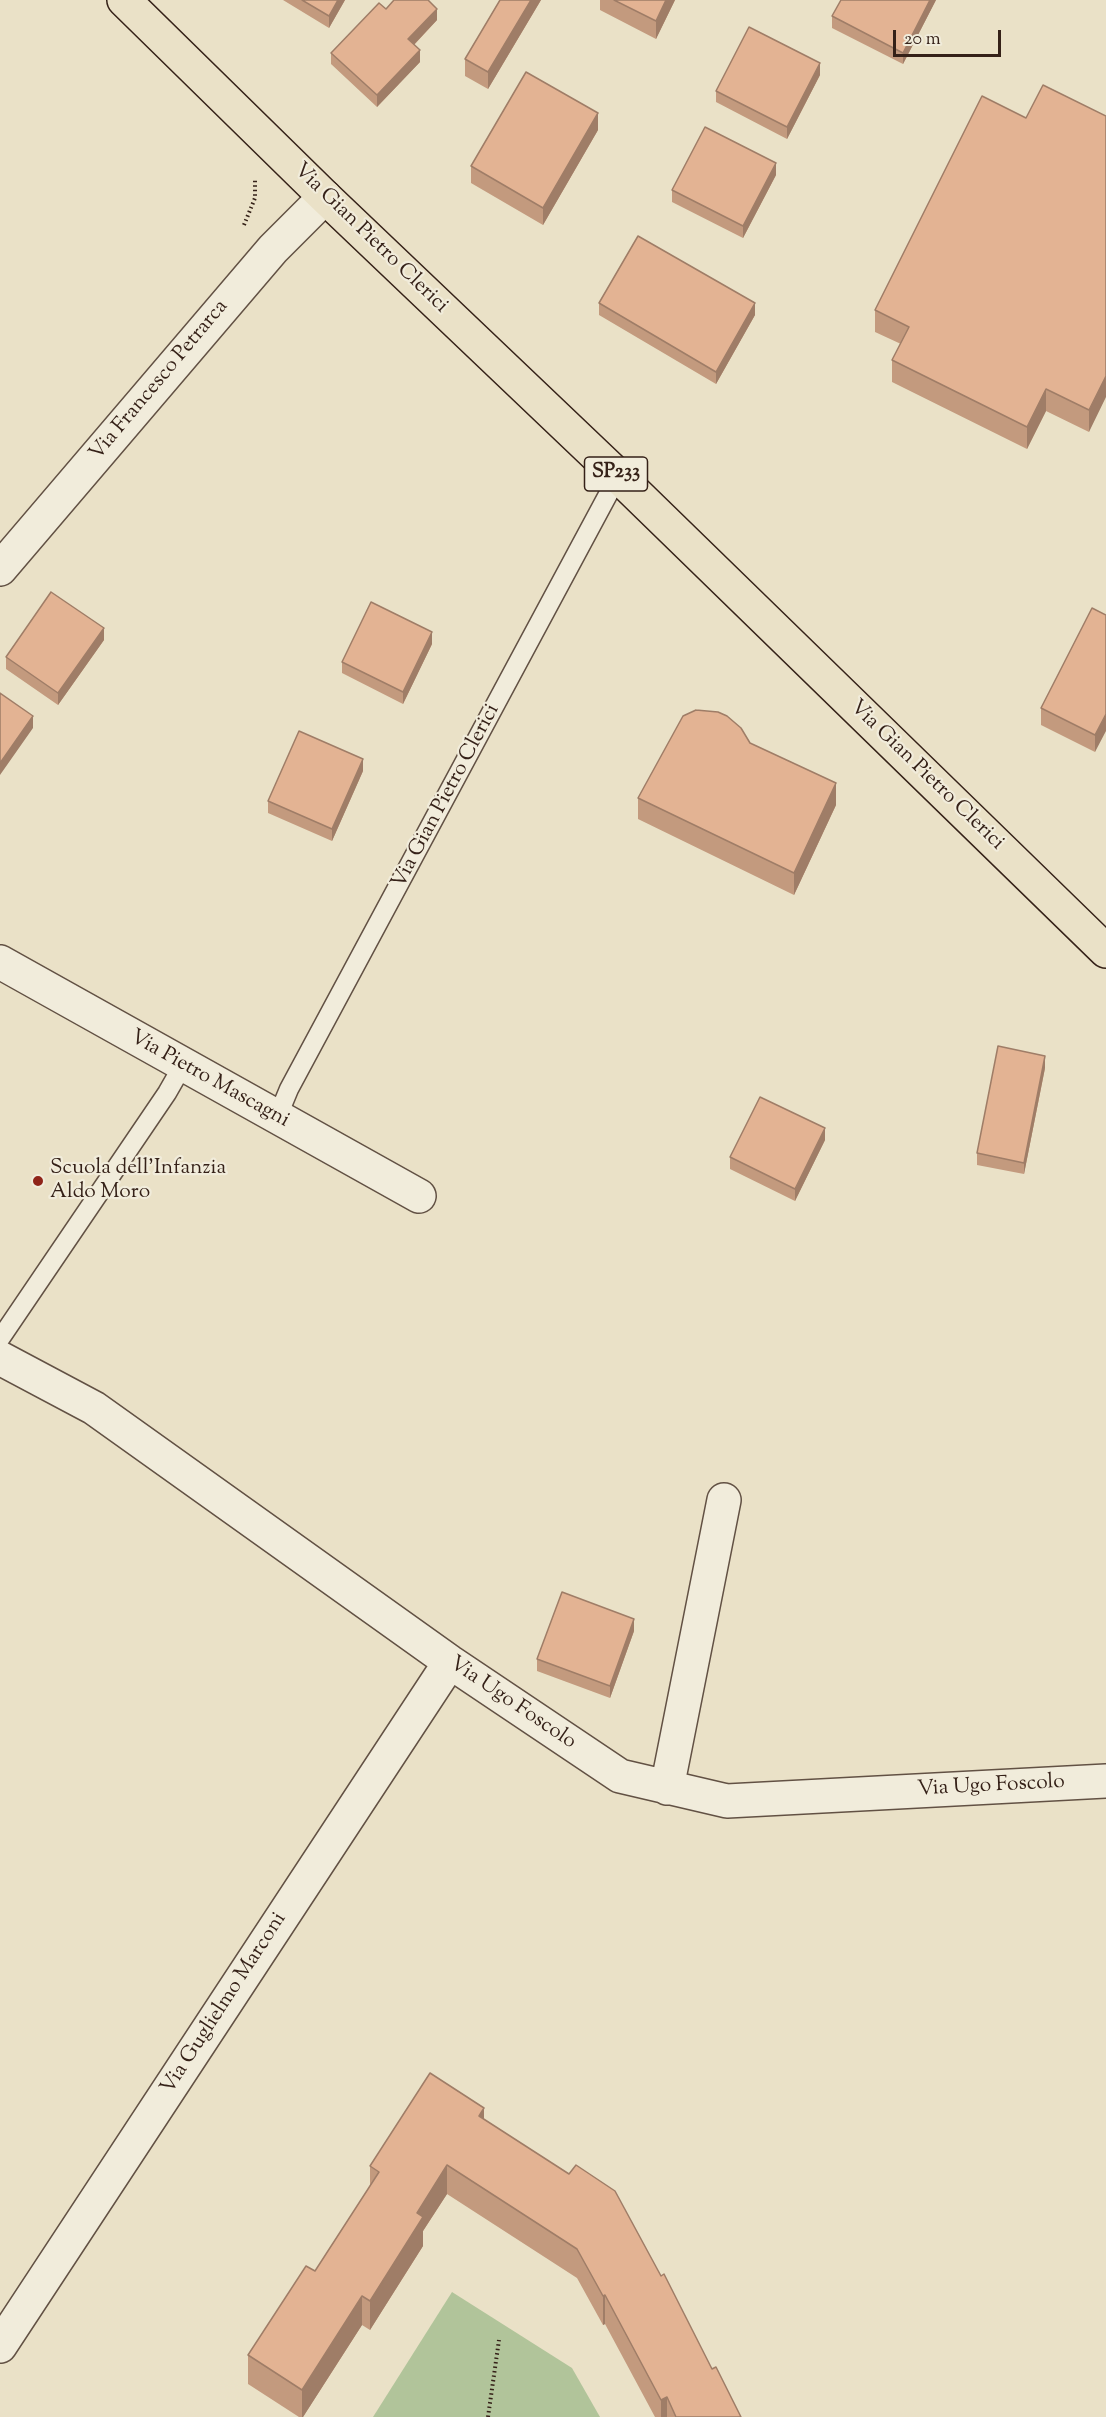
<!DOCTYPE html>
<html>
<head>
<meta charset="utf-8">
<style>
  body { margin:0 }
  #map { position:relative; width:1106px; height:2417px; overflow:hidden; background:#eae1c7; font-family:"Sorts Mill Goudy",serif }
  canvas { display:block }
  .scale { position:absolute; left:893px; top:30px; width:108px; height:27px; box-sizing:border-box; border:3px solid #352118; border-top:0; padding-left:8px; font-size:18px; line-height:21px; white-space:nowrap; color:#352118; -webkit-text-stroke:4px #f1ecdb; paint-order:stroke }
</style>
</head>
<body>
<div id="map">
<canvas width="1106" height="2417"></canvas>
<div class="scale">20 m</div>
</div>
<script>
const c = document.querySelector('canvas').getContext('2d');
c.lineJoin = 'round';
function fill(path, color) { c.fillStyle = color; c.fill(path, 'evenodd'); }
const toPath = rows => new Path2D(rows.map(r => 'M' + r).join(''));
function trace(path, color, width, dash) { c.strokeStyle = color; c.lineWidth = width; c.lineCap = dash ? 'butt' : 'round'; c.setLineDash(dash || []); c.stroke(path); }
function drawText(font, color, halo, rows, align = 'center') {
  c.font = font + ' "Sorts Mill Goudy",serif'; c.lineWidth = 4.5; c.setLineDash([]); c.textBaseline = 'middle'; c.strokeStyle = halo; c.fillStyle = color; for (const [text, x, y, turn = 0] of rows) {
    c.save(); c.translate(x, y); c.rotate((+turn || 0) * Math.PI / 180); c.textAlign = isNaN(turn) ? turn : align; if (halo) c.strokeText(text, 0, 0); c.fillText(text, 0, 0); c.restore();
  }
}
const green = toPath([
  [452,2292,572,2368,600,2417,373,2417]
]);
const path = toPath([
  [244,225,255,198,255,178],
  [488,2417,499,2340]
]);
const service = toPath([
  [277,1118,289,1089,618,476],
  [0,1339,167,1093,183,1065]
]);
const minor = toPath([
  [0,569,273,249,325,197],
  [0,962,419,1196],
  [0,1358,94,1408,450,1662,620,1776,727,1801,1106,1781],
  [667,1788,724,1500],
  [0,2346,450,1662]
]);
const primary = toPath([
  [124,0,325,197,618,476,1106,951]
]);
const wall = toPath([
  [283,0,345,0,329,28],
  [500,0,541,0,488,89,465,76,465,59],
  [600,0,675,0,656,39,600,10],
  [936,0,903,64,832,28,832,16],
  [386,9,437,20,414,45,420,62,377,107,331,64,331,53],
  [820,75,787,139,716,102,716,91],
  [1106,116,1089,432,1046,411,1027,449,892,382,892,360,901,344,875,332,875,310,1026,118],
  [598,130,543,225,471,183,471,166],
  [776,175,743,238,672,202,672,190],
  [599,303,755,315,716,384,599,315],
  [1106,615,1095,752,1041,725,1041,708],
  [104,640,58,705,6,669,6,657],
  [432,644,403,704,342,673,342,662],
  [750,743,836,805,794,895,638,819,638,798],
  [363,771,332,841,268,813,268,801],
  [1045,1068,1024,1174,977,1165,977,1153],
  [825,1140,795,1201,730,1169,730,1157],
  [634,1631,610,1698,537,1671,537,1659],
  [484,2120,661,2276,712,2369,741,2417,655,2417,605,2324,603,2325,577,2278,447,2194,423,2231,423,2246,370,2330,362,2325,303,2417,299,2417,248,2384,248,2355,315,2271,370,2186,370,2166]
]);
const shadedWall = toPath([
  [338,0,345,0,329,28,329,16],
  [531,0,541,0,488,89,488,72],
  [666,0,675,0,656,39,656,21],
  [930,0,936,0,903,64,903,53],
  [437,9,437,20,408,51,408,39],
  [420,50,420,62,377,107,377,95],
  [820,63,820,75,787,139,787,127],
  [598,113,598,130,543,225,543,208],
  [776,163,776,175,743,238,743,226],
  [755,303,755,315,716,384,716,372],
  [1106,376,1106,397,1089,432,1089,410],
  [1046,389,1046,411,1027,449,1027,427],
  [104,628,104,640,58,705,58,693],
  [432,632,432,644,403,704,403,692],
  [1106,714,1106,731,1095,752,1095,735],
  [33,716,33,728,0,775,0,763],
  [363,759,363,771,332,841,332,829],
  [836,783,836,805,794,895,794,873],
  [1045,1056,1045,1068,1024,1174,1024,1163],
  [825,1128,825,1140,795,1201,795,1189],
  [634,1619,634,1631,610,1698,610,1686],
  [484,2108,484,2137,479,2116],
  [447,2165,447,2194,423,2231,423,2246,370,2330,370,2301,417,2213],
  [605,2295,605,2324,603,2325,603,2296],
  [362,2296,362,2325,303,2417,302,2417,302,2390],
  [667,2397,667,2417,661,2417,661,2400]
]);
const building = toPath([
  [302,0,338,0,329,16,302,0],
  [394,0,428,0,437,9,408,39,420,50,377,95,331,53,379,3,386,9,394,0],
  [500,0,531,0,488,72,465,59,500,0],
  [614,0,666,0,656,21,614,0],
  [841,0,930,0,903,53,832,16,841,0],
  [749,27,820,63,787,127,716,91,749,27],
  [526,72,598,113,543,208,471,166,526,72],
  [1043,85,1106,116,1106,376,1089,410,1046,389,1027,427,892,360,909,327,875,310,982,96,1026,118,1043,85],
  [705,127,776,163,743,226,672,190,705,127],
  [638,236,755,303,716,372,599,303,638,236],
  [51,592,104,628,58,693,6,657,51,592],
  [371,602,432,632,403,692,342,662,371,602],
  [1092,608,1106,615,1106,714,1095,735,1041,708,1092,608],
  [0,693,33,716,0,763,0,693],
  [696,710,718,712,727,716,741,728,750,743,836,783,794,873,638,798,683,716,696,710],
  [299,731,363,759,332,829,268,801,299,731],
  [998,1046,1045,1056,1024,1163,977,1153,998,1046],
  [760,1097,825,1128,795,1189,730,1157,760,1097],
  [562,1592,634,1619,610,1686,537,1659,562,1592],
  [430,2073,484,2108,479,2116,569,2174,576,2165,615,2191,661,2276,664,2274,712,2369,716,2367,741,2417,676,2417,667,2397,661,2400,605,2295,603,2296,577,2249,447,2165,417,2213,423,2217,370,2301,362,2296,302,2390,248,2355,306,2266,315,2271,379,2172,370,2166,430,2073]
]);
const markers = [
  [38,1181,6,"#8f2418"]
];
const shields = [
  [616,474,63]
];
const shieldNames = [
  ["SP233",616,474]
];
const streetNames = [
  ["Via Gian Pietro Clerici",370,239,44],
  ["Via Francesco Petrarca",160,381,-50],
  ["Via Gian Pietro Clerici",926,776,44],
  ["Via Gian Pietro Clerici",447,797,-62],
  ["Via Pietro Mascagni",209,1080,29],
  ["Via Ugo Foscolo",512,1704,34],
  ["Via Ugo Foscolo",991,1787,-3],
  ["Via Guglielmo Marconi",225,2004,-57]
];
const poiNames = [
  ["Scuola dell'Infanzia",50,1169],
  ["Aldo Moro",50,1193]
];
fill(green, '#b1c49a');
trace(service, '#625144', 21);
trace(minor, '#625144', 36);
trace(primary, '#352118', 36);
trace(path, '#352118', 4, [1.5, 3]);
trace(service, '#f1ecdb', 18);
trace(minor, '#f1ecdb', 33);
trace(primary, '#eae1c7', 33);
fill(wall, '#c39a7e');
fill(shadedWall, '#9f7d67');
fill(building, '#e3b393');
trace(building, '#9f7d67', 1.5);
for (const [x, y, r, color] of markers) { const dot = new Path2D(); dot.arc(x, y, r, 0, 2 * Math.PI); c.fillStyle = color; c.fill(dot); trace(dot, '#f1ecdb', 2); }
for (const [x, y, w] of shields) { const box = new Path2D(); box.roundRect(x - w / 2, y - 17, w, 34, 4.5); c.fillStyle = '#f1ecdb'; c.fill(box); trace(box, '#352118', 1.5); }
drawText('bold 20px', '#352118', null, shieldNames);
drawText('21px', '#352118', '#f1ecdb', streetNames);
drawText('21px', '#352118', '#f1ecdb', poiNames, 'left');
</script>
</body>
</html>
